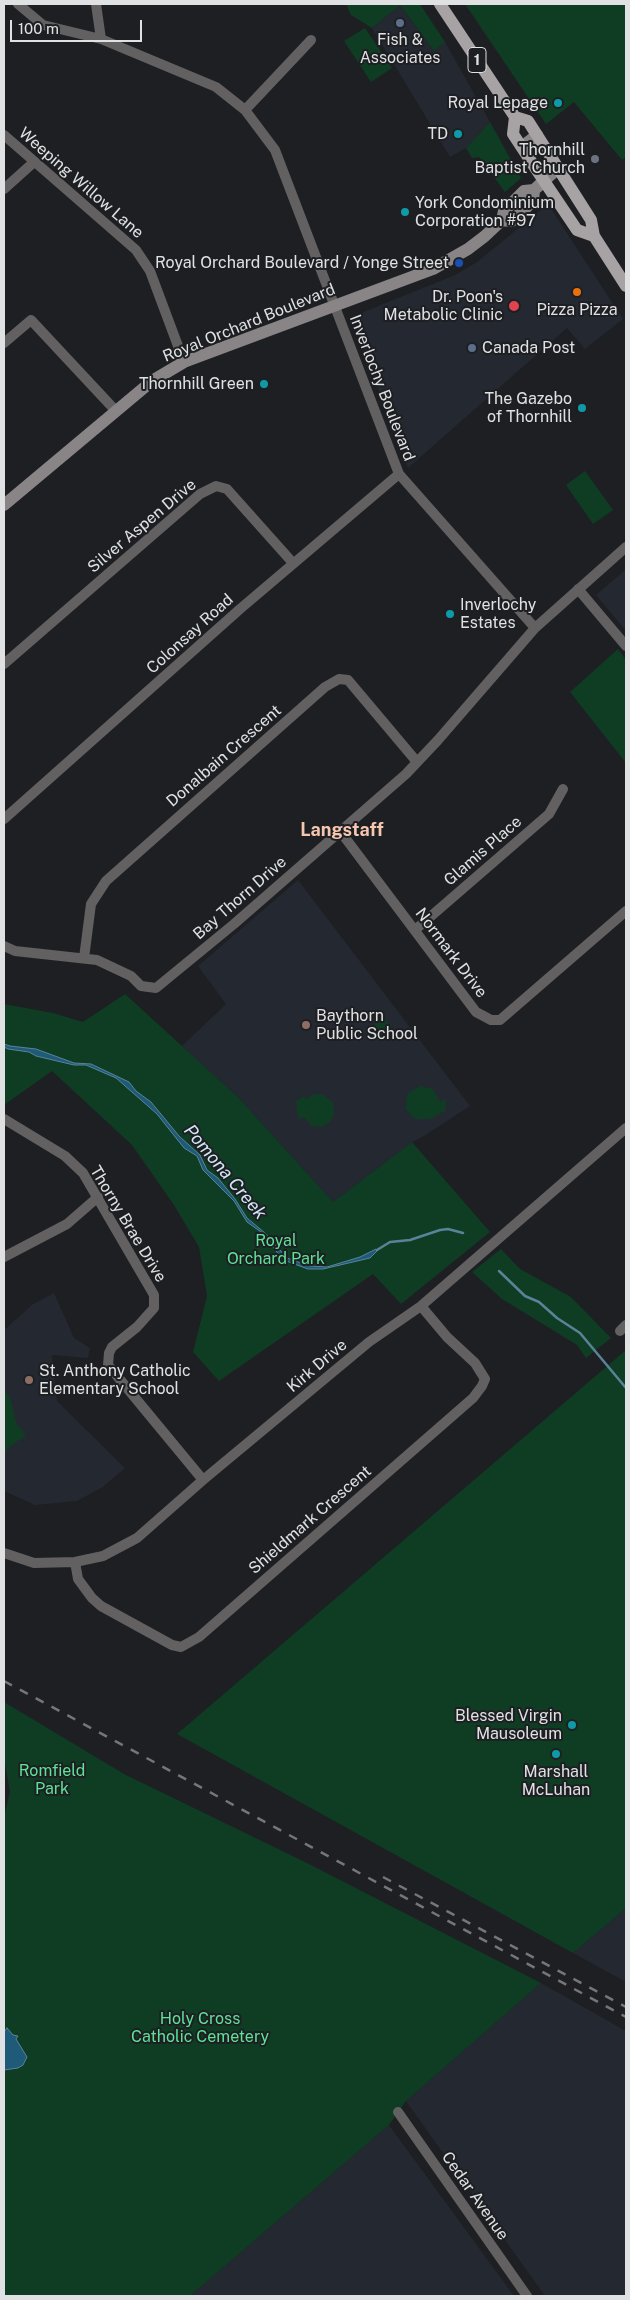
<!DOCTYPE html>
<html>
<head>
<meta charset="utf-8">
<style>
  body { margin:0 }
  #map { position:relative; width:630px; height:2300px; overflow:hidden; background:#1d1f22; font-family:"Public Sans",sans-serif }
  canvas { display:block }
  .frame { position:absolute; inset:0; border:5px solid #e0e1e3; pointer-events:none }
  .scale { position:absolute; left:10px; top:20px; width:132px; height:22px; box-sizing:border-box; border:2px solid #e0e1e3; border-top:0; padding-left:6px; font-size:15px; line-height:18px; white-space:nowrap; color:#e0e1e3; -webkit-text-stroke:4px #1d1f22; paint-order:stroke }
</style>
</head>
<body>
<div id="map">
<canvas width="630" height="2300"></canvas>
<div class="frame"></div>
<div class="scale">100 m</div>
</div>
<script>
const c = document.querySelector('canvas').getContext('2d');
c.lineJoin = 'round';
function fill(path, color) { c.fillStyle = color; c.fill(path, 'evenodd'); }
const toPath = rows => new Path2D(rows.map(r => 'M' + r).join(''));
function trace(path, color, width, dash) { c.strokeStyle = color; c.lineWidth = width; c.lineCap = dash ? 'butt' : 'round'; c.setLineDash(dash || []); c.stroke(path); }
function drawText(font, color, halo, rows, align = 'center') {
  c.font = font + ' "Public Sans",sans-serif'; c.lineWidth = 4; c.setLineDash([]); c.textBaseline = 'middle'; c.strokeStyle = halo; c.fillStyle = color; for (const [text, x, y, turn = 0] of rows) {
    c.save(); c.translate(x, y); c.rotate((+turn || 0) * Math.PI / 180); c.textAlign = isNaN(turn) ? turn : align; if (halo) c.strokeText(text, 0, 0); c.fillText(text, 0, 0); c.restore();
  }
}
const built = toPath([
  [400,5,434,51,445,42,490,122,466,148,450,157,372,28],
  [548,204,623,319,585,349,567,328,408,468,351,317,455,275,477,262],
  [626,569,626,631,596,595],
  [298,880,470,1106,424,1136,412,1142,333,1202,239,1098,182,1046,226,1004,198,966],
  [54,1293,74,1338,90,1348,88,1358,52,1355,57,1401,125,1468,103,1487,77,1501,35,1505,4,1491,4,1330,33,1304],
  [626,1908,626,1982,573,1953],
  [541,1983,626,2031,626,2296,545,2296,406,2101],
  [389,2125,514,2296,190,2296]
]);
const green = toPath([
  [346,4,420,4,445,42,434,51,400,5,372,28,351,15],
  [465,4,626,4,626,157,622,160,574,102,546,124],
  [365,28,392,68,371,82,344,41],
  [490,122,521,178,505,192,479,157,472,158,466,148],
  [585,471,613,510,593,524,566,485],
  [618,649,626,660,626,763,570,692],
  [125,994,239,1098,333,1202,412,1142,490,1232,401,1304,373,1274,219,1381,193,1352,207,1296,199,1247,174,1205,132,1145,52,1071,4,1105,4,1004,53,1013,83,1022],
  [383,1018,392,1028,376,1041,367,1031],
  [420,1086,433,1089,440,1102,446,1099,445,1111,430,1119,415,1119,406,1109,407,1094],
  [314,1094,324,1095,333,1103,334,1114,330,1122,321,1127,312,1126,304,1117,299,1119,297,1111,296,1101,304,1096,306,1099],
  [501,1249,520,1269,571,1297,611,1338,586,1358,577,1345,502,1299,472,1272],
  [626,1350,626,1908,573,1953,177,1734],
  [4,1390,10,1398,17,1425,26,1435,7,1449,4,1459],
  [4,1702,124,1774,307,1863,541,1983,406,2101,389,2125,190,2296,4,2296,4,1817,10,1792,4,1758]
]);
const water = toPath([
  [4,1044,10,1046,36,1049,74,1063,91,1064,129,1082,136,1091,151,1102,179,1136,200,1155,207,1170,218,1178,235,1199,247,1218,265,1233,287,1258,310,1266,327,1267,360,1257,376,1249,377,1251,370,1258,323,1269,308,1269,289,1262,280,1256,261,1232,247,1222,234,1201,203,1170,197,1156,184,1148,157,1114,124,1085,116,1078,86,1065,74,1065,36,1056,29,1052,8,1049,4,1047,4,1044],
  [7,2028,13,2035,18,2036,16,2039,27,2057,23,2065,18,2068,4,2070,4,2032,7,2028]
]);
const stream = toPath([
  [377,1250,390,1242,410,1240,440,1230,448,1229,463,1233],
  [499,1271,525,1296,539,1302,557,1318,580,1333,626,1388]
]);
const street = toPath([
  [18,4,43,25,101,39,216,87,245,110,275,150,399,474,535,628],
  [96,4,101,39],
  [245,110,311,40],
  [4,135,136,250,150,271,184,362],
  [4,189,34,162],
  [4,343,31,320,115,410],
  [578,589,626,646],
  [4,664,200,494,216,486,227,489,293,563],
  [4,819,240,609,399,474],
  [340,831,476,1012,491,1020,500,1020,626,911],
  [415,930,549,814,563,789],
  [4,946,15,951,97,960,131,976,141,986,156,988,234,924,406,774,438,740,535,628,626,547],
  [84,958,91,904,106,881,325,687,339,679,348,680,417,762],
  [4,1119,65,1156,83,1173,154,1295,154,1308,137,1327,112,1347,109,1353,108,1365,203,1480],
  [4,1257,67,1224,98,1197],
  [620,1331,626,1325],
  [4,1553,34,1563,75,1562,103,1556,137,1538,203,1480,369,1342,421,1306,626,1128],
  [75,1562,78,1579,92,1598,101,1606,172,1645,181,1647,199,1637,418,1446,473,1398,482,1386,485,1379,475,1363,447,1337,421,1306],
  [398,2112,527,2296]
]);
const secondary = toPath([
  [522,147,537,135],
  [502,220,512,221,533,201,534,190],
  [4,505,152,381,184,362,433,269,468,249,485,236,502,220,504,211,524,191,534,190,558,168]
]);
const primary = toPath([
  [440,4,515,117,513,134,536,169,577,230,594,236],
  [515,117,528,121,591,220,594,236,626,286]
]);
const rail = toPath([
  [4,1681,626,2017],
  [383,1877,626,2007]
]);
const markers = [
  [400,23,5,"#5c6f8a"],
  [558,103,5,"#0f9aa8"],
  [458,134,5,"#0f9aa8"],
  [595,159,5,"#6b7280"],
  [405,212,5,"#0f9aa8"],
  [459,263,5,"#1a4fb4"],
  [577,292,5,"#e8710a"],
  [514,306,6,"#e0444e"],
  [472,348,5,"#5c6f8a"],
  [264,384,5,"#0f9aa8"],
  [582,408,5,"#0f9aa8"],
  [450,614,5,"#0f9aa8"],
  [306,1025,5,"#8d6e63"],
  [29,1380,5,"#8d6e63"],
  [572,1725,5,"#0f9aa8"],
  [556,1754,5,"#0f9aa8"]
];
const shields = [
  [477,60,18]
];
const shieldNames = [
  ["1",477,60]
];
const poiNames = [
  ["Fish &",400,40,"center"],
  ["Associates",400,58,"center"],
  ["Royal Lepage",548,103],
  ["TD",448,134],
  ["Thornhill",585,150],
  ["Baptist Church",585,168],
  ["York Condominium",415,203,"left"],
  ["Corporation #97",415,221,"left"],
  ["Royal Orchard Boulevard / Yonge Street",449,263],
  ["Dr. Poon's",503,297],
  ["Metabolic Clinic",503,315],
  ["Pizza Pizza",577,310,"center"],
  ["Canada Post",482,348,"left"],
  ["Thornhill Green",254,384],
  ["The Gazebo",572,399],
  ["of Thornhill",572,417],
  ["Inverlochy",460,605,"left"],
  ["Estates",460,623,"left"],
  ["Baythorn",316,1016,"left"],
  ["Public School",316,1034,"left"],
  ["St. Anthony Catholic",39,1371,"left"],
  ["Elementary School",39,1389,"left"],
  ["Blessed Virgin",562,1716],
  ["Mausoleum",562,1734],
  ["Marshall",556,1772,"center"],
  ["McLuhan",556,1790,"center"]
];
const streetNames = [
  ["Weeping Willow Lane",81,183,41],
  ["Royal Orchard Boulevard",249,323,-22],
  ["Inverlochy Boulevard",382,388,69],
  ["Silver Aspen Drive",142,526,-40],
  ["Colonsay Road",190,634,-42],
  ["Donalbain Crescent",224,756,-41],
  ["Glamis Place",483,851,-41],
  ["Bay Thorn Drive",240,898,-41],
  ["Normark Drive",451,953,53],
  ["Thorny Brae Drive",128,1224,59],
  ["Kirk Drive",317,1366,-40],
  ["Shieldmark Crescent",310,1520,-41],
  ["Cedar Avenue",475,2196,55]
];
const parkNames = [
  ["Royal",276,1241],
  ["Orchard Park",276,1259],
  ["Romfield",52,1771],
  ["Park",52,1789],
  ["Holy Cross",200,2019],
  ["Catholic Cemetery",200,2037]
];
const neighbourhoodNames = [
  ["Langstaff",342,830]
];
const waterNames = [
  ["Pomona Creek",225,1172,50]
];
fill(built, '#242830');
fill(green, '#0f3d24');
fill(water, '#1f5b78');
trace(water, '#598398', 1);
trace(stream, '#598398', 2.5);
trace(street, '#626061', 10);
trace(secondary, '#898586', 12);
trace(primary, '#a7a2a3', 12);
trace(rail, '#757679', 2.5, [9, 9]);
for (const [x, y, r, color] of markers) { const dot = new Path2D(); dot.arc(x, y, r, 0, 2 * Math.PI); c.fillStyle = color; c.fill(dot); trace(dot, '#1d1f22', 2); }
for (const [x, y, w] of shields) { const box = new Path2D(); box.roundRect(x - w / 2, y - 12.5, w, 25, 4); c.fillStyle = '#1d1f22'; c.fill(box); trace(box, '#e0e1e3', 1); }
drawText('bold 15px', '#e0e1e3', null, shieldNames);
drawText('16px', '#e0e1e3', '#1d1f22', poiNames, 'right');
drawText('16px', '#e0e1e3', '#1d1f22', streetNames);
drawText('16px', '#5ee297', '#1d1f22', parkNames);
drawText('bold 18px', '#f5c7b1', '#1d1f22', neighbourhoodNames);
drawText('italic 18px', '#d0e8f6', '#1d1f22', waterNames);
</script>
</body>
</html>
